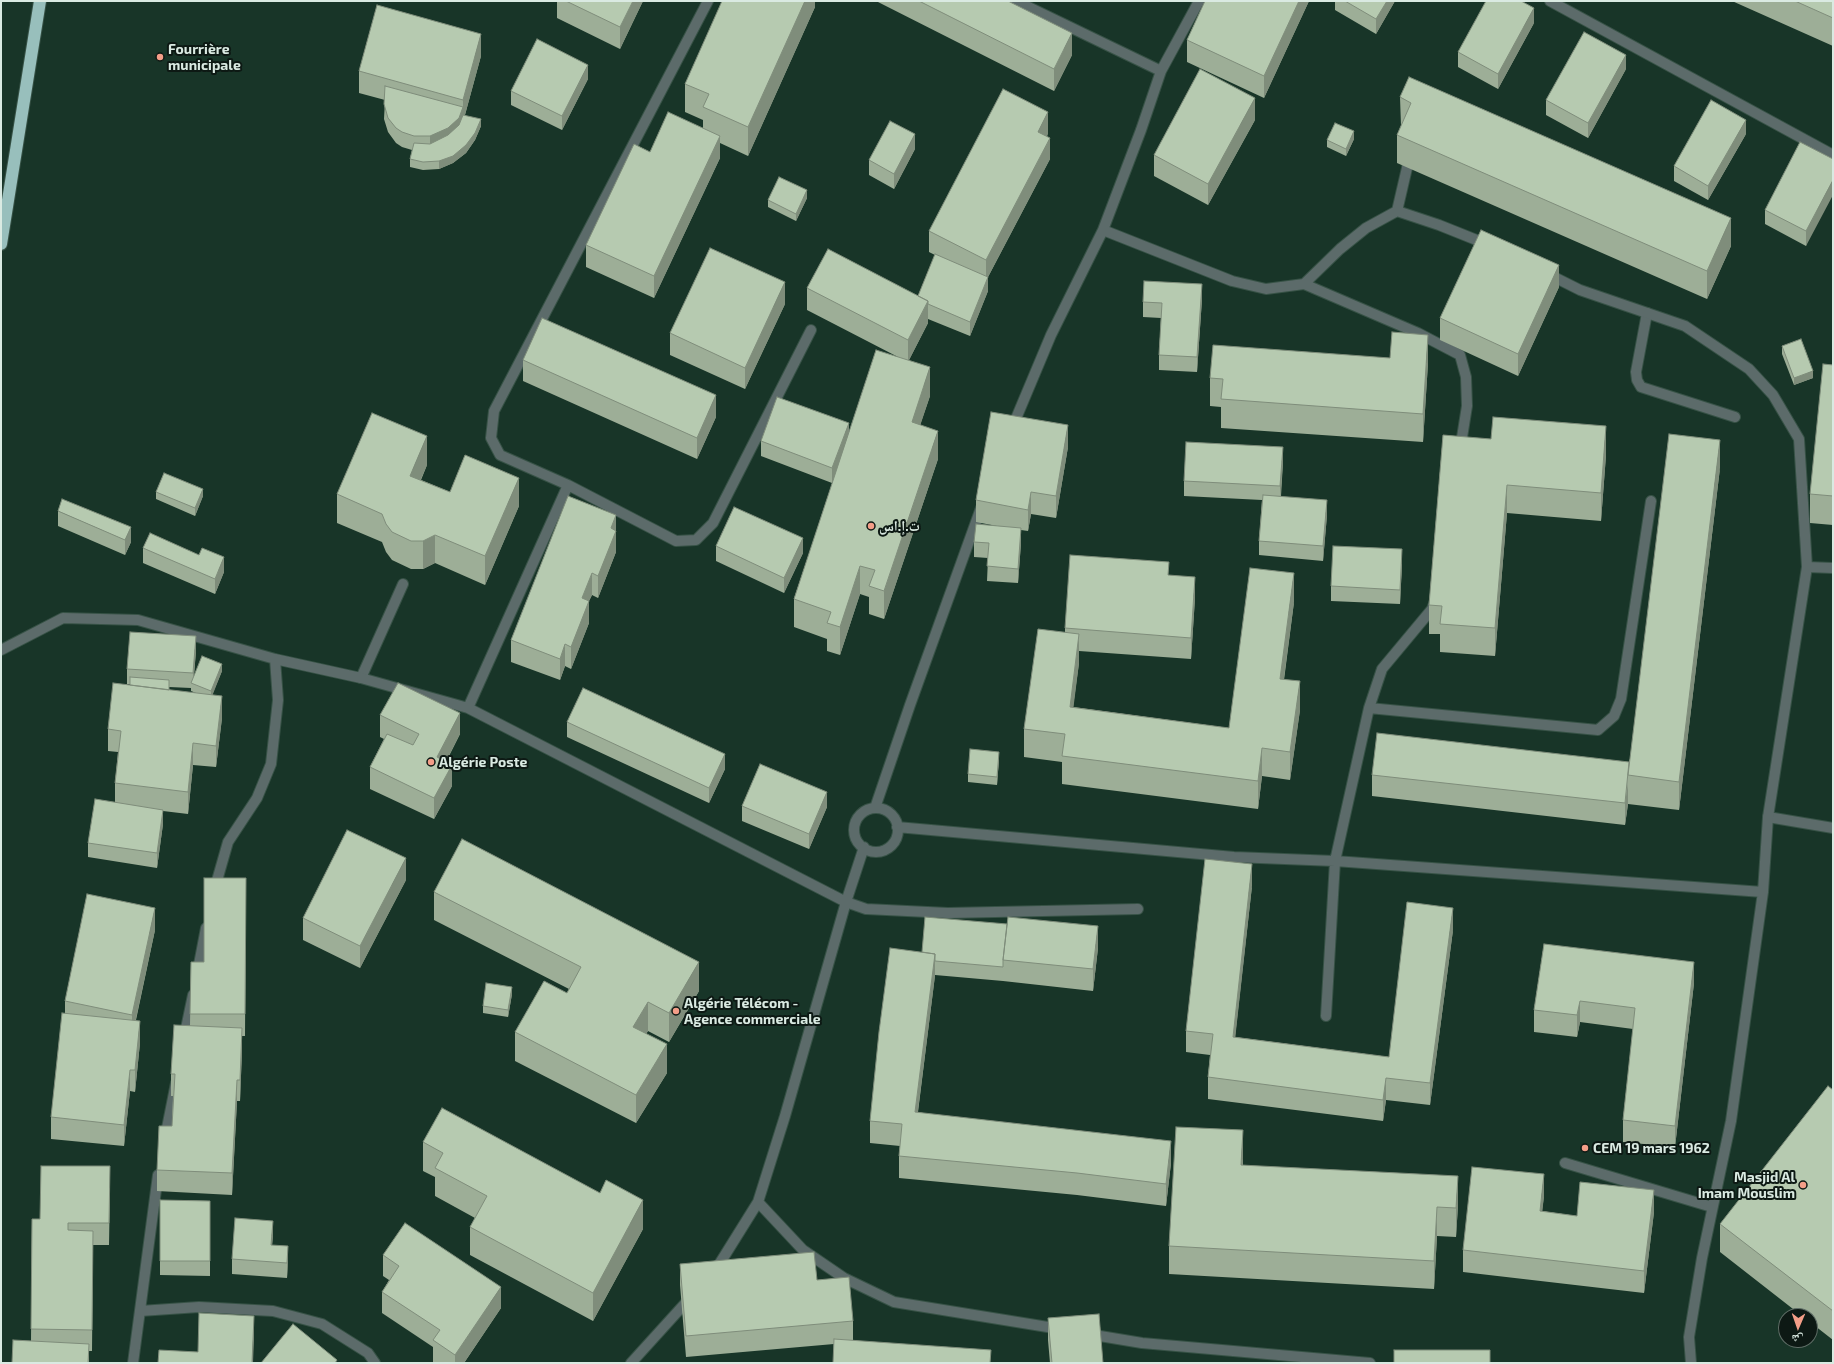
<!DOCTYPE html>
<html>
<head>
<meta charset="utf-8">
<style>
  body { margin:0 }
  #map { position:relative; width:1834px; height:1364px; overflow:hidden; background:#183528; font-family:"Exo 2","Noto Naskh Arabic",sans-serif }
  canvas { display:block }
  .frame { position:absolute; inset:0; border:2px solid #daeae2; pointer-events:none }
  .north { position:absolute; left:1778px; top:1308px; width:40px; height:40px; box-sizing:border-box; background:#0d1914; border:1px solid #5f6d66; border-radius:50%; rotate:182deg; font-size:11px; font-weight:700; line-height:16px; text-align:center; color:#daeae2 }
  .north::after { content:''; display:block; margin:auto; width:14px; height:18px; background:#f49e88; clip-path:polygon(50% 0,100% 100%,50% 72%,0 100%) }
</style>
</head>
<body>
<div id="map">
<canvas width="1834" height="1364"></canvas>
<div class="frame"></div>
<div class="north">ش</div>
</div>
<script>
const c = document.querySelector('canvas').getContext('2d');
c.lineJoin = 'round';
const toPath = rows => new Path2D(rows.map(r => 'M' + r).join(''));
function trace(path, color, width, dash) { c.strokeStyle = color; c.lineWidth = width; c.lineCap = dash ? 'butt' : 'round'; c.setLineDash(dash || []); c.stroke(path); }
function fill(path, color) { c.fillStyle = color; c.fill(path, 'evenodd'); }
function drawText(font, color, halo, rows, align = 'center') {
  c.font = font + ' "Exo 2","Noto Naskh Arabic",sans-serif'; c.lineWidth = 4; c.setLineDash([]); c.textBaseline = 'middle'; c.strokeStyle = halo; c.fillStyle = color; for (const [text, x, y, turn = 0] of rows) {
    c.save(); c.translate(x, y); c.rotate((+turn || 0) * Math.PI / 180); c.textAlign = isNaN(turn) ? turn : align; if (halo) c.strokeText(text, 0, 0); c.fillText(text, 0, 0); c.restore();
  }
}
const lane = toPath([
  [1647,313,1636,372,1637,380,1641,387,1735,417],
  [361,678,403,584],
  [1768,817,1833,828]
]);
const street = toPath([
  [708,1,494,411,491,438,500,455,568,485,676,541,696,540,713,523,811,330],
  [1016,1,1161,71],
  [1550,1,1833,155],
  [1397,211,1410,155],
  [1103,230,1232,281,1266,289,1304,284,1418,333,1460,355,1466,377,1467,406,1460,450],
  [1548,274,1580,290,1685,326,1749,369,1773,395,1799,439,1807,567],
  [1304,284,1340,249,1366,228,1397,211,1439,225,1489,245],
  [1012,428,1051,335,1103,230,1141,130,1161,71,1199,1],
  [1,650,63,618,138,620,275,659,361,678,468,708,846,902,866,909,948,913,1138,909],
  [468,708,568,485],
  [1369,708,1598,730,1614,716,1621,699,1651,501],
  [875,808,910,705,981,508],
  '854 830a22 22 0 1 1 44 0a22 22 0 1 1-44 0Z',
  [897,827,1234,857,1335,861,1763,892],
  [214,891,228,842,257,798,271,764,278,700,275,659],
  [197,975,206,928],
  [1326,1016,1335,861,1369,708,1382,669,1432,609,1435,601],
  [184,1038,193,995],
  [165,1138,176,1083],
  [1565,1163,1712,1207],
  [758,1202,803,1250,844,1278,894,1302,1060,1329],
  [715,1271,758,1202,785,1116,846,902,864,847],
  [140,1311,199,1307,273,1311,322,1324,368,1353,375,1363],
  [1088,1334,1142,1343,1370,1363],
  [133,1363,158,1175],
  [631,1363,690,1298],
  [1691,1363,1689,1337,1702,1258,1731,1121,1763,892,1768,817,1807,567,1833,568]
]);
const highway = toPath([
  [1,244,40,1]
]);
const wall = toPath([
  [557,1,643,1,620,49,557,18],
  [815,1,815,7,748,156,720,143,720,158,654,298,586,267,586,245,650,152,703,128,703,120,685,112,685,84],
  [876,1,1008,1,1072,55,1054,91],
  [1205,1,1309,1,1264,98,1187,62,1187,40],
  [1335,1,1395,1,1376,34,1335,10],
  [1732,1,1833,1,1833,46],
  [1534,23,1498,89,1458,67,1458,52],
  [481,56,465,115,481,126,475,140,466,153,453,163,439,169,423,170,410,167,410,159,412,150,402,147,396,143,388,132,384,119,385,100,359,93,359,71],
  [1626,69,1588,138,1546,115,1546,100],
  [588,79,562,130,511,105,511,91],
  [1400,97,1731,246,1707,299,1397,163,1397,135,1401,126],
  [1255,120,1208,205,1154,176,1154,155],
  [1048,134,1047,136,1050,159,988,277,988,291,970,336,928,319,928,323,909,360,930,396,920,425,938,459,884,619,869,614,869,597,860,594,840,655,827,651,827,639,794,627,794,599,836,472,832,483,761,456,761,441,849,433,898,357,807,310,807,288,918,296,935,255,929,252,929,231],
  [1746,134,1708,200,1674,181,1674,166],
  [1354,139,1346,156,1327,147,1327,140],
  [915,149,894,189,869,175,869,160],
  [1833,159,1806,246,1765,224,1765,210],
  [807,198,796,221,768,207,768,200],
  [1559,287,1518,376,1440,340,1440,318],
  [1202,299,1197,372,1159,370,1159,355,1161,318,1143,317,1143,302],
  [785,304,745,389,670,355,670,333],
  [1782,346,1813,378,1794,385,1782,354],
  [523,360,716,417,697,459,523,381],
  [1428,363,1423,442,1221,428,1221,407,1210,406,1210,378],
  [1833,365,1833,525,1810,523,1810,494],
  [1443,435,1606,455,1601,521,1507,513,1495,656,1440,652,1440,634,1429,634,1429,605],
  [1068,447,1056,518,1031,514,1028,531,1021,530,1021,543,1018,583,987,581,988,558,974,557,974,542,1002,527,976,522,976,500],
  [1283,462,1281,496,1327,515,1323,561,1259,555,1259,541,1262,500,1184,496,1184,481],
  [427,465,421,480,450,492,519,506,485,585,435,563,423,569,411,569,392,560,386,552,382,542,337,523,337,494],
  [1720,468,1679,810,1628,804,1625,825,1372,796,1372,775,1629,762],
  [156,492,203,496,195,516,156,499],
  [58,511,131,542,125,555,58,526],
  [616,515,616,552,598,598,592,595,589,601,589,623,571,669,565,666,560,680,511,662,511,640],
  [716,546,803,553,784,593,716,561],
  [143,548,224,572,215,594,143,563],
  [1402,564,1400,604,1331,601,1331,586],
  [1169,575,1195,598,1191,659,1079,651,1079,663,1073,707,1229,728,1294,602,1284,680,1300,710,1290,780,1262,776,1258,809,1062,784,1062,762,1024,757,1024,729,1065,633,1065,628],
  [196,651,194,676,222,671,212,695,222,718,216,767,193,765,188,814,163,811,163,824,157,868,88,857,88,843,115,802,115,783,118,752,108,751,108,729,130,685,130,684,127,684,127,669],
  [169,687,191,688,191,691,196,693,169,690],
  [380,715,460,734,446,762,452,786,434,819,370,789,370,767,384,739,380,737],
  [567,722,725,769,709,803,567,737],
  [999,759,997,785,968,782,968,774],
  [742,806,827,807,809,849,742,821],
  [246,878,245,1036,242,1036,242,1050,240,1101,237,1101,232,1195,157,1191,157,1170,172,1126,173,1096,171,1096,171,1074,190,1025,191,962,204,962],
  [406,880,360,968,303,940,303,918],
  [1252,886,1235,1037,1389,1057,1453,930,1430,1105,1386,1100,1383,1121,1208,1099,1208,1077,1210,1055,1186,1052,1186,1031],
  [434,892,699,991,669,1042,648,1031,646,1034,667,1073,636,1123,515,1061,515,1032,567,993,569,989,434,920],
  [155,930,136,1020,140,1043,135,1092,130,1091,124,1146,51,1139,51,1117,65,1013,65,1001],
  [1544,944,1694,983,1675,1147,1623,1142,1623,1120,1633,1029,1580,1022,1577,1037,1534,1032,1534,1010],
  [1098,948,1093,991,1003,981,935,975,918,1112,1171,1163,1166,1206,1077,1195,899,1178,899,1156,900,1146,870,1143,870,1121,922,952],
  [512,994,508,1017,483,1013,483,1006],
  [1833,1090,1833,1340,1810,1322,1810,1316,1802,1316,1720,1252,1720,1224],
  [423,1142,643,1229,593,1321,470,1255,470,1227,475,1218,435,1196,435,1177,423,1171],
  [1243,1158,1243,1165,1458,1205,1456,1237,1437,1236,1434,1289,1169,1274,1169,1246],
  [110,1188,109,1245,93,1245,92,1351,89,1351,89,1363,31,1341,32,1219,40,1219],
  [1544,1196,1542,1211,1577,1216,1654,1212,1644,1293,1463,1272,1463,1250],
  [160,1200,210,1201,210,1276,160,1275],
  [273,1235,272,1245,288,1261,287,1278,232,1274,232,1259],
  [383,1255,501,1308,464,1363,435,1363,433,1362,433,1347,382,1313,382,1292,389,1280,383,1276],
  [680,1264,817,1280,853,1321,853,1340,991,1363,834,1344,686,1357,680,1285],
  [1048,1318,1103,1363,1050,1363,1048,1340]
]);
const shadedWall = toPath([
  [633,1,643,1,620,49,620,27],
  [805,1,815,1,815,7,748,156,748,127],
  [1299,1,1309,1,1264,98,1264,76],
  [1387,1,1395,1,1376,34,1376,19],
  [1534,8,1534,23,1498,89,1498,74],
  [1072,33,1072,55,1054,91,1054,69],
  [481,34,481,56,463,122,459,133,430,151,430,136,463,107,463,100],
  [1626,55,1626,69,1588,138,1588,123],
  [588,65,588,79,562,130,562,116],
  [1255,98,1255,120,1208,205,1208,184],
  [1048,112,1048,134,1038,153,1038,132],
  [481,119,481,126,475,140,466,153,453,163,439,169,439,161],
  [1746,120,1746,134,1708,200,1708,186],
  [1354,131,1354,139,1346,156,1346,149],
  [915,134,915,149,894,189,894,174],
  [720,136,720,158,654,298,654,276],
  [1050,138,1050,159,988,277,988,291,970,336,970,322,986,282,986,260],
  [1833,180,1833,195,1806,246,1806,231],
  [807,190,807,198,796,221,796,214],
  [1731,218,1731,246,1707,299,1707,271],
  [1559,265,1559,287,1518,376,1518,354],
  [785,282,785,304,745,389,745,368],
  [1202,284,1202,299,1197,372,1197,357],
  [928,301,928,323,908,362,908,340],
  [1428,335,1428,363,1423,442,1423,414],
  [930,367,930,396,912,450,912,422],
  [1813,371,1813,378,1794,385,1794,378],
  [716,395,716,417,697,459,697,438],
  [849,423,849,438,832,483,832,468],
  [1068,425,1068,447,1056,518,1056,496],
  [1606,426,1606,455,1601,521,1601,493],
  [938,431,938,459,884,619,884,591],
  [427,436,427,465,410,504,410,476],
  [1720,440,1720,468,1679,810,1679,782],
  [1283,447,1283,462,1280,501,1280,486],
  [519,478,519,506,485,585,485,556],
  [1507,485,1507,513,1495,656,1495,628],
  [203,489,203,496,195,516,195,508],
  [1031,492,1031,514,1028,531,1028,510],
  [1327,500,1327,515,1323,561,1323,546],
  [616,515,616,552,598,598,598,576,611,528],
  [131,527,131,542,125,555,125,540],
  [1021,528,1021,543,1018,583,1018,569],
  [435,535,435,563,423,569,423,541],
  [803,538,803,553,784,593,784,578],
  [1402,549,1402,564,1400,604,1400,590],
  [224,557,224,572,215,594,215,579],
  [860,566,860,594,840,655,840,627],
  [592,573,592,595,589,601,589,623,571,669,571,647,582,598],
  [1294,573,1294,602,1280,708,1280,679],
  [1195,577,1195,598,1191,659,1191,638],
  [1079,634,1079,663,1070,735,1070,707],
  [196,636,196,651,193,684,193,673],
  [565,644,565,666,560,680,560,659],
  [222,664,222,671,211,699,211,691],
  [1300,681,1300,710,1290,780,1290,752],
  [222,696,222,718,216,767,216,746],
  [460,713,460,734,437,779,437,757],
  [193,743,193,765,188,814,188,792],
  [1262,748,1262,776,1258,809,1258,781],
  [999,752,999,759,997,785,997,777],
  [725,754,725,769,709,803,709,788],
  [452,765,452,786,434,819,434,798],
  [1628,784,1628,804,1625,825,1625,803],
  [827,792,827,807,809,849,809,834],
  [163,810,163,824,157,868,157,853],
  [406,858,406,880,360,968,360,946],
  [1252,864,1252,886,1233,1058,1233,1037],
  [155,908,155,930,132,1037,132,1015],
  [1453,908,1453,930,1430,1105,1430,1083],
  [1098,926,1098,948,1093,991,1093,969],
  [935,954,935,976,915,1134,915,1112],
  [699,962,699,991,669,1042,669,1013],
  [1694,962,1694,983,1675,1147,1675,1126],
  [512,987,512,994,508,1017,508,1010],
  [1580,1001,1580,1022,1577,1037,1577,1015],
  [648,1002,648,1031,633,1055,633,1027],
  [140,1021,140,1043,135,1092,135,1070],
  [242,1028,242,1050,240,1101,240,1080],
  [667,1044,667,1073,636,1123,636,1095],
  [130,1070,130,1091,124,1146,124,1125],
  [1386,1078,1386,1100,1383,1121,1383,1100],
  [237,1080,237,1101,232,1195,232,1173],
  [1243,1130,1243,1158,1241,1193,1241,1165],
  [1171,1141,1171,1163,1166,1206,1166,1184],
  [1544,1174,1544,1196,1540,1232,1540,1211],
  [1458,1176,1458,1205,1456,1237,1456,1208],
  [1654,1190,1654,1212,1644,1293,1644,1271],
  [643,1200,643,1229,593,1321,593,1293],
  [1437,1207,1437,1236,1434,1289,1434,1261],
  [273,1221,273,1235,271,1259,271,1245],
  [288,1246,288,1261,287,1278,287,1263],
  [501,1287,501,1308,464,1363,455,1363,455,1355],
  [254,1316,254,1338,253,1363,252,1363]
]);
const building = toPath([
  [566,1,633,1,620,27,566,1],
  [722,1,805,1,748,127,703,107,709,94,685,84,722,1],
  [919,1,1008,1,1072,33,1054,69,919,1],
  [1205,1,1299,1,1264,76,1187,40,1205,1],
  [1345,1,1387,1,1376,19,1345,1],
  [1486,1,1521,1,1534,8,1498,74,1458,52,1486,1],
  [1795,1,1833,1,1833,18,1795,1],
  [377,5,481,34,463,100,359,71,377,5],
  [1584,32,1626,55,1588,123,1546,100,1584,32],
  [537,39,588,65,562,116,511,91,537,39],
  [1200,69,1255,98,1208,184,1154,155,1200,69],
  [1409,77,1731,218,1707,271,1397,135,1411,103,1400,97,1409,77],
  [385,86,463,107,459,118,448,128,430,136,414,136,402,132,396,128,388,118,384,104,385,86],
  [1003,89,1048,112,1038,132,1050,138,986,260,929,231,1003,89],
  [1711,100,1746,120,1708,186,1674,166,1711,100],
  [668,112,720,136,654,276,586,245,634,144,650,152,668,112],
  [463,115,481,119,475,133,466,145,453,156,439,161,423,162,410,159,414,143,430,144,448,135,459,125,463,115],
  [890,121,915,134,894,174,869,160,890,121],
  [1335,123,1354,131,1346,149,1327,140,1335,123],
  [1800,142,1833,159,1833,180,1806,231,1765,210,1800,142],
  [779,177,807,190,796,214,768,200,779,177],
  [1481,230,1559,265,1518,354,1440,318,1481,230],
  [710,248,785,282,745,368,670,333,710,248],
  [828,249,928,301,908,340,807,288,828,249],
  [935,254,988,277,970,322,928,304,928,301,918,296,935,254],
  [1144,281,1202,284,1197,357,1159,355,1162,303,1143,302,1144,281],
  [542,318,716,395,697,438,523,360,542,318],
  [1392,332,1428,335,1423,414,1221,399,1223,379,1210,378,1213,345,1390,358,1392,332],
  [1801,339,1813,371,1794,378,1782,346,1801,339],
  [876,350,930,367,912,422,938,431,884,591,869,586,875,570,860,566,840,627,827,623,831,612,794,599,876,350],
  [1823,364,1833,365,1833,496,1810,494,1823,364],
  [777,397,849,423,832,468,761,441,777,397],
  [991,412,1068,425,1056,496,1031,492,1028,510,976,500,991,412],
  [372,413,427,436,410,476,450,492,465,455,519,478,485,556,435,535,423,541,411,541,392,532,386,524,382,514,337,494,372,413],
  [1493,417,1606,426,1601,493,1507,485,1495,628,1440,624,1442,606,1429,605,1443,435,1491,439,1493,417],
  [1669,434,1720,440,1679,782,1628,775,1669,434],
  [1186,442,1283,447,1280,486,1184,481,1186,442],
  [164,473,203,489,195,508,156,492,164,473],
  [1263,495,1327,500,1323,546,1259,541,1263,495],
  [568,496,616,515,611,528,616,531,598,576,592,573,582,598,589,601,571,647,565,644,560,659,511,640,568,496],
  [62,499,131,527,125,540,58,511,62,499],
  [734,507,803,538,784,578,716,546,734,507],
  [976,524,1021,528,1018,569,987,566,989,543,974,542,976,524],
  [150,533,199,555,202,548,224,557,215,579,143,548,150,533],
  [1333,546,1402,549,1400,590,1331,586,1333,546],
  [1070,555,1169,562,1168,575,1195,577,1191,638,1065,628,1070,555],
  [1250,568,1294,573,1280,679,1300,681,1290,752,1262,748,1258,781,1062,756,1065,734,1024,729,1038,629,1079,634,1070,707,1229,728,1250,568],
  [130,632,196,636,193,673,127,669,130,632],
  [202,656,222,664,211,691,191,683,202,656],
  [130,677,169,680,169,690,130,685,130,677],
  [113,683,222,696,216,746,193,743,188,792,115,783,121,731,108,729,113,683],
  [398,683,460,713,437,757,452,765,434,798,370,767,387,734,413,745,419,734,380,715,398,683],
  [583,688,725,754,709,788,567,722,583,688],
  [1377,733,1629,762,1625,803,1372,775,1377,733],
  [970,749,999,752,997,777,968,774,970,749],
  [760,764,827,792,809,834,742,806,760,764],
  [95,799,163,810,157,853,88,843,95,799],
  [347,830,406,858,360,946,303,918,347,830],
  [462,839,699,962,669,1013,648,1002,633,1027,667,1044,636,1095,515,1032,544,981,567,993,581,967,434,892,462,839],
  [1205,859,1252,864,1233,1037,1389,1057,1407,902,1453,908,1430,1083,1386,1078,1383,1100,1208,1077,1213,1034,1186,1031,1205,859],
  [204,878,246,878,245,1014,190,1014,191,962,204,962,204,878],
  [87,894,155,908,132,1015,65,1001,87,894],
  [925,917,1007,924,1003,960,1003,967,935,961,935,954,922,952,925,917],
  [1008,917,1098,926,1093,969,1003,960,1008,917],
  [1544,944,1694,962,1675,1126,1623,1120,1635,1008,1580,1001,1577,1015,1534,1010,1544,944],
  [890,948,935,954,915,1112,1171,1141,1166,1184,1077,1173,899,1156,902,1124,870,1121,879,1032,890,948],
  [486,983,512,987,508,1010,483,1006,486,983],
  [62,1013,140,1021,135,1070,130,1070,124,1125,51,1117,62,1013],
  [174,1025,242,1028,240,1080,237,1080,232,1173,157,1170,159,1126,172,1126,175,1074,171,1074,174,1025],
  [1828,1086,1833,1090,1833,1311,1720,1224,1828,1086],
  [442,1108,600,1193,606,1180,643,1200,593,1293,470,1227,487,1196,435,1168,443,1153,423,1142,442,1108],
  [1176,1127,1243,1130,1241,1165,1458,1176,1456,1208,1437,1207,1434,1261,1169,1246,1176,1127],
  [41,1166,110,1166,109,1223,68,1223,68,1230,93,1231,92,1330,31,1329,32,1219,40,1219,41,1166],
  [1472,1167,1544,1174,1540,1211,1577,1216,1580,1182,1654,1190,1644,1271,1463,1250,1472,1167],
  [160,1200,210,1201,210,1261,160,1261,160,1200],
  [235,1218,273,1221,271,1245,288,1246,287,1263,232,1259,235,1218],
  [405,1223,501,1287,455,1355,433,1340,440,1330,382,1292,399,1266,383,1255,405,1223],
  [814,1252,817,1280,849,1277,853,1321,686,1336,680,1264,814,1252],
  [199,1313,254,1316,252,1363,158,1363,159,1350,198,1352,199,1313],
  [1099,1314,1103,1363,1052,1363,1048,1318,1099,1314],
  [293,1324,337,1360,335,1363,261,1363,293,1324],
  [834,1339,991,1350,990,1363,833,1363,834,1339],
  [13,1340,89,1344,88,1363,12,1363,13,1340],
  [1394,1350,1490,1350,1490,1363,1394,1363,1394,1350]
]);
const markers = [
  [160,57,4,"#f49e88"],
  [871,526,4,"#f49e88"],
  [431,762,4,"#f49e88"],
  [676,1011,4,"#f49e88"],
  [1585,1148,4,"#f49e88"],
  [1803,1185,4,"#f49e88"]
];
const poiNames = [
  ["Fourrière",168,49],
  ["municipale",168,65],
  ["ت.إ.اس",879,526],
  ["Algérie Poste",439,762],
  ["Algérie Télécom -",684,1003],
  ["Agence commerciale",684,1019],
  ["CEM 19 mars 1962",1593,1148],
  ["Masjid Al",1795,1177,"right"],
  ["Imam Mouslim",1795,1193,"right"]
];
trace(lane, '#375246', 12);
trace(street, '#375246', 12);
trace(highway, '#375246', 14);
trace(lane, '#5c6b6a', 10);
trace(street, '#5c6b6a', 10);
trace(highway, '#98bfbc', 12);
fill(wall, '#9dae97');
fill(shadedWall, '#7f8d7b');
fill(building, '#b6cab0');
trace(building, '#7f8d7b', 1);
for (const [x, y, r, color] of markers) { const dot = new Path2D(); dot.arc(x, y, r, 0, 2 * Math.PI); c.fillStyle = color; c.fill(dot); trace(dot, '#0d1914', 1.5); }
drawText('bold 14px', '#daeae2', '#0d1914', poiNames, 'left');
</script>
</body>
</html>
